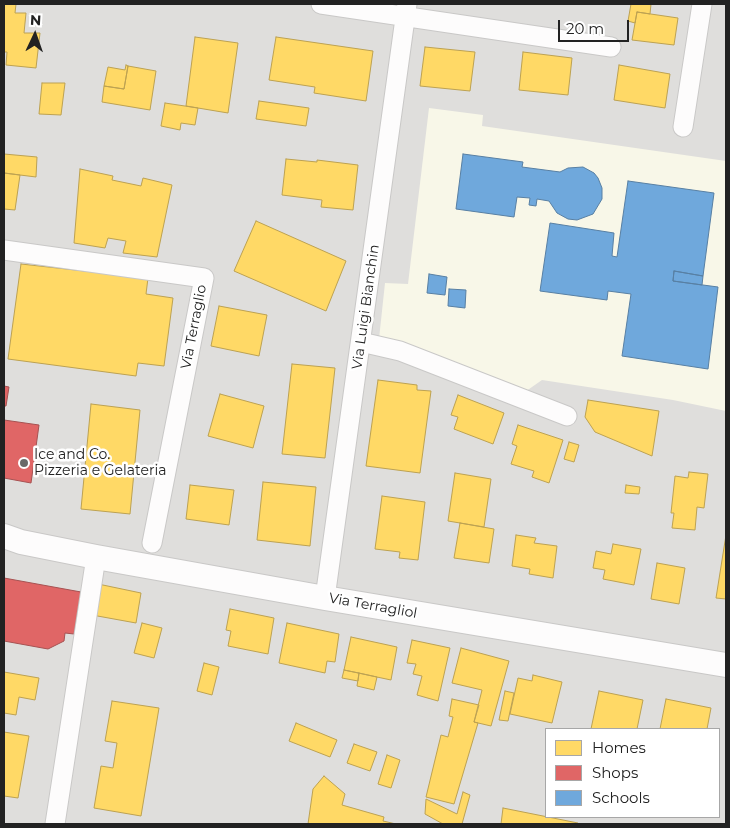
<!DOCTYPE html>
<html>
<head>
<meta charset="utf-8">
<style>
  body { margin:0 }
  #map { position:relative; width:730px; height:828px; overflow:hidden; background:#f0eeeb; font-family:Montserrat,sans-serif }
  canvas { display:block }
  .frame { position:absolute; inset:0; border:5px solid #222; pointer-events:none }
  .legend { position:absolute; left:545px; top:728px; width:175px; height:90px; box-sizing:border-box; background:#fff; border:1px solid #a7a7a7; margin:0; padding:6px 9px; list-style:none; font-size:15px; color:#222 }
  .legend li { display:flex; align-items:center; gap:10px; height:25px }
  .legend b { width:25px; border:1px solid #a7a7a7 }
  .north { position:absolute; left:10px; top:10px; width:50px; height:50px; -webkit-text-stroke:4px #fff; paint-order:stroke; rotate:3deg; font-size:14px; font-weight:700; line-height:20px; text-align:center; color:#222 }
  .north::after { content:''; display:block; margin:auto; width:18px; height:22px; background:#222; clip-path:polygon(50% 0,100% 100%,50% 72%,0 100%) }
  .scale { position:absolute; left:558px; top:20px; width:71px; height:22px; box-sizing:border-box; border:2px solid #222; border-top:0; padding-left:6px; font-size:15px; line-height:18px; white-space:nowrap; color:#222; -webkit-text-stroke:4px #fff; paint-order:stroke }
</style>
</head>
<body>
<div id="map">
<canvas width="730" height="828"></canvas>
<div class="frame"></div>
<ul class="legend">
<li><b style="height:14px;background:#ffd966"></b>Homes</li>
<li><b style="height:14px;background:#e06666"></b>Shops</li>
<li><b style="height:14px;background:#6fa8dc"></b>Schools</li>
</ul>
<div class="north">N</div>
<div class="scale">20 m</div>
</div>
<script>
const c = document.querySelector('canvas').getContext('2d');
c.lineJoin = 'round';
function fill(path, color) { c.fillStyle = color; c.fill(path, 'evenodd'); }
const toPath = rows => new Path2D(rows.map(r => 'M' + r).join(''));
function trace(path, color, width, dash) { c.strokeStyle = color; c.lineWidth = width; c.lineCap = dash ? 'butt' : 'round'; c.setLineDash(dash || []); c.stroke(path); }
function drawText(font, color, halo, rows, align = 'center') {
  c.font = font + ' Montserrat,sans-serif'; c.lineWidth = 5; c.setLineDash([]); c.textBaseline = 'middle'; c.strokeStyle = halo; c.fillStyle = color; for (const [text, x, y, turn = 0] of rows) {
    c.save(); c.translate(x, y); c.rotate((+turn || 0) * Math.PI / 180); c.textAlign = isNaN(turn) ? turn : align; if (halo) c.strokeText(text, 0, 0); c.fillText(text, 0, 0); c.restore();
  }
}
const residential = toPath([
  [4,4,726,4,726,824,4,824],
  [546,729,719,729,719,817,546,817]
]);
const education = toPath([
  [429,108,483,115,482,126,726,161,726,411,673,400,542,380,522,394,379,339,385,283,408,284]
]);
const homes = toPath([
  [4,4,16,4,15,13,26,13,24,33,40,33,36,68,6,65,7,52,4,52,4,4],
  [631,4,651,4,650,14,637,12,635,23,628,21,631,4],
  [637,12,678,18,674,45,632,40,637,12],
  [195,37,238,43,228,113,186,106,195,37],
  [276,37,373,51,366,101,314,93,315,87,269,80,276,37],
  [425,47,475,52,470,91,420,86,425,47],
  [523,52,572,58,568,95,519,90,523,52],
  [126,65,128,66,124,89,104,86,108,67,125,70,126,65],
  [619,65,670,74,665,108,614,100,619,65],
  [128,66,156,71,150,110,102,102,104,86,124,89,128,66],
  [42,83,65,83,61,115,39,114,42,83],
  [259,101,309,108,306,126,256,119,259,101],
  [165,103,198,108,195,125,181,123,180,130,161,126,165,103],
  [4,154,37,157,36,177,4,173,4,154],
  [286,159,317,162,317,160,358,165,353,210,321,207,322,200,282,195,286,159],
  [80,169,113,176,112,180,141,186,143,178,172,185,157,257,123,253,126,241,108,238,105,248,74,243,80,169],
  [4,173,20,175,15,210,4,209,4,173],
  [256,221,346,261,326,311,234,271,256,221],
  [21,264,148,278,146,294,173,298,164,366,138,363,136,376,8,359,21,264],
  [219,306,267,315,259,356,211,346,219,306],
  [292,364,335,368,325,458,282,454,292,364],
  [378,380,417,385,417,390,431,391,420,473,366,466,378,380],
  [220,394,264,406,253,448,208,436,220,394],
  [458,395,504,413,493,444,454,429,458,417,451,415,458,395],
  [588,400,659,411,652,456,595,432,585,417,588,400],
  [91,404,140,410,130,514,81,509,91,404],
  [518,425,563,440,549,483,532,477,534,471,511,464,517,446,512,444,518,425],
  [569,442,579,445,574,462,564,459,569,442],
  [689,472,708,474,704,508,697,507,695,530,672,528,674,513,671,513,675,476,688,478,689,472],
  [455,473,491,479,484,527,448,521,455,473],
  [263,482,316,487,310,546,257,540,263,482],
  [190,485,234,490,229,525,186,519,190,485],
  [626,485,640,487,639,494,625,493,626,485],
  [382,496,425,502,418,560,399,558,400,552,375,549,382,496],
  [460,523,494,529,489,563,454,558,460,523],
  [516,535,536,538,534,543,557,546,553,578,529,574,530,569,512,566,516,535],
  [726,535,726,599,716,598,726,535],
  [613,544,641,549,634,585,603,579,605,570,593,568,596,551,611,554,613,544],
  [657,563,685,568,679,604,651,599,657,563],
  [98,584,141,593,136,623,92,615,98,584],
  [230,609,274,618,268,654,228,646,231,631,226,630,230,609],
  [142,623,162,628,154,658,134,653,142,623],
  [287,623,339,634,335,662,327,661,325,673,279,663,287,623],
  [351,637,397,647,391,680,344,670,351,637],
  [412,640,450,648,438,701,417,695,422,676,413,674,416,664,407,663,412,640],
  [461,648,509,661,491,726,474,722,482,690,452,683,461,648],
  [204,663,219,667,212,695,197,691,204,663],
  [344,670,359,673,358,681,342,678,344,670],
  [4,672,39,678,35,700,19,697,16,715,4,713,4,672],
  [359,673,377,677,374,690,357,686,359,673],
  [533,675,562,682,552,723,510,714,518,678,532,681,533,675],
  [505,691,514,693,508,721,499,720,505,691],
  [599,691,643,700,637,729,591,729,599,691],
  [452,699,479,705,474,722,478,723,454,804,426,797,441,735,448,737,453,717,449,716,452,699],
  [666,699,711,708,707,729,660,729,666,699],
  [112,701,159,708,141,816,94,808,101,766,113,768,117,743,105,741,112,701],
  [296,723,337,740,330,757,289,741,296,723],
  [4,732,29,736,18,798,4,796,4,732],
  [354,744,377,752,370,771,347,763,354,744],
  [387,755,400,760,391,788,378,784,387,755],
  [324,776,345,794,342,805,384,817,383,821,396,824,308,824,313,789,324,776],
  [463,792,470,795,462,824,443,824,425,814,426,799,457,814,463,792],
  [503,808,578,823,578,824,501,824,503,808]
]);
const shops = toPath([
  [4,386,9,387,6,406,4,406,4,386],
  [4,420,39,425,31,483,4,478,4,420],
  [4,578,81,592,74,634,65,633,64,641,48,649,4,641,4,578]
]);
const schools = toPath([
  [463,154,523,162,522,167,560,172,568,168,583,167,594,173,598,178,602,188,602,199,593,214,577,220,568,219,557,213,549,201,537,199,536,206,529,205,530,198,517,197,514,217,456,209,463,154],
  [628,181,714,193,703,276,674,271,673,281,718,287,708,369,622,356,631,294,608,291,607,300,540,291,550,223,614,233,612,256,617,257,628,181],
  [674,271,703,276,702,285,673,281,674,271],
  [429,274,447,277,445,295,427,293,429,274],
  [449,289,466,290,465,308,448,306,449,289]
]);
const minor = toPath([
  [321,4,611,47],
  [683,127,702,4],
  [4,250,204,278,152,543],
  [361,342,400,351,567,416],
  [325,598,407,4],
  [55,824,96,557]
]);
const tertiary = toPath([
  [4,536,21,542,96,557,325,598,726,665]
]);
const markers = [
  [24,463,5,"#6a6968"]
];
const streetNames = [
  ["Via Luigi Bianchin",366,307,-82],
  ["Via Terraglio",194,327,-79],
  ["Via Terragliol",373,606,10]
];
const poiNames = [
  ["Ice and Co.",34,455],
  ["Pizzeria e Gelateria",34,471]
];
fill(residential, '#dfdedc');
fill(education, '#f8f7e8');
fill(homes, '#ffd966');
trace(homes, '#bda252', 1);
fill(shops, '#e06666');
trace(shops, '#a75252', 1);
fill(schools, '#6fa8dc');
trace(schools, '#5880a4', 1);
trace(minor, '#c9c8c7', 21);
trace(tertiary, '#c9c8c7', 26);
trace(minor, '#fdfcfc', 19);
trace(tertiary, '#fdfcfc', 24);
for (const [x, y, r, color] of markers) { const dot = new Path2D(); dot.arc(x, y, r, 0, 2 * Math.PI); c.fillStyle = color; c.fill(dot); trace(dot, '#fff', 2); }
drawText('14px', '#222', '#fff', streetNames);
drawText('14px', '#222', '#fff', poiNames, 'left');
</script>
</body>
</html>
